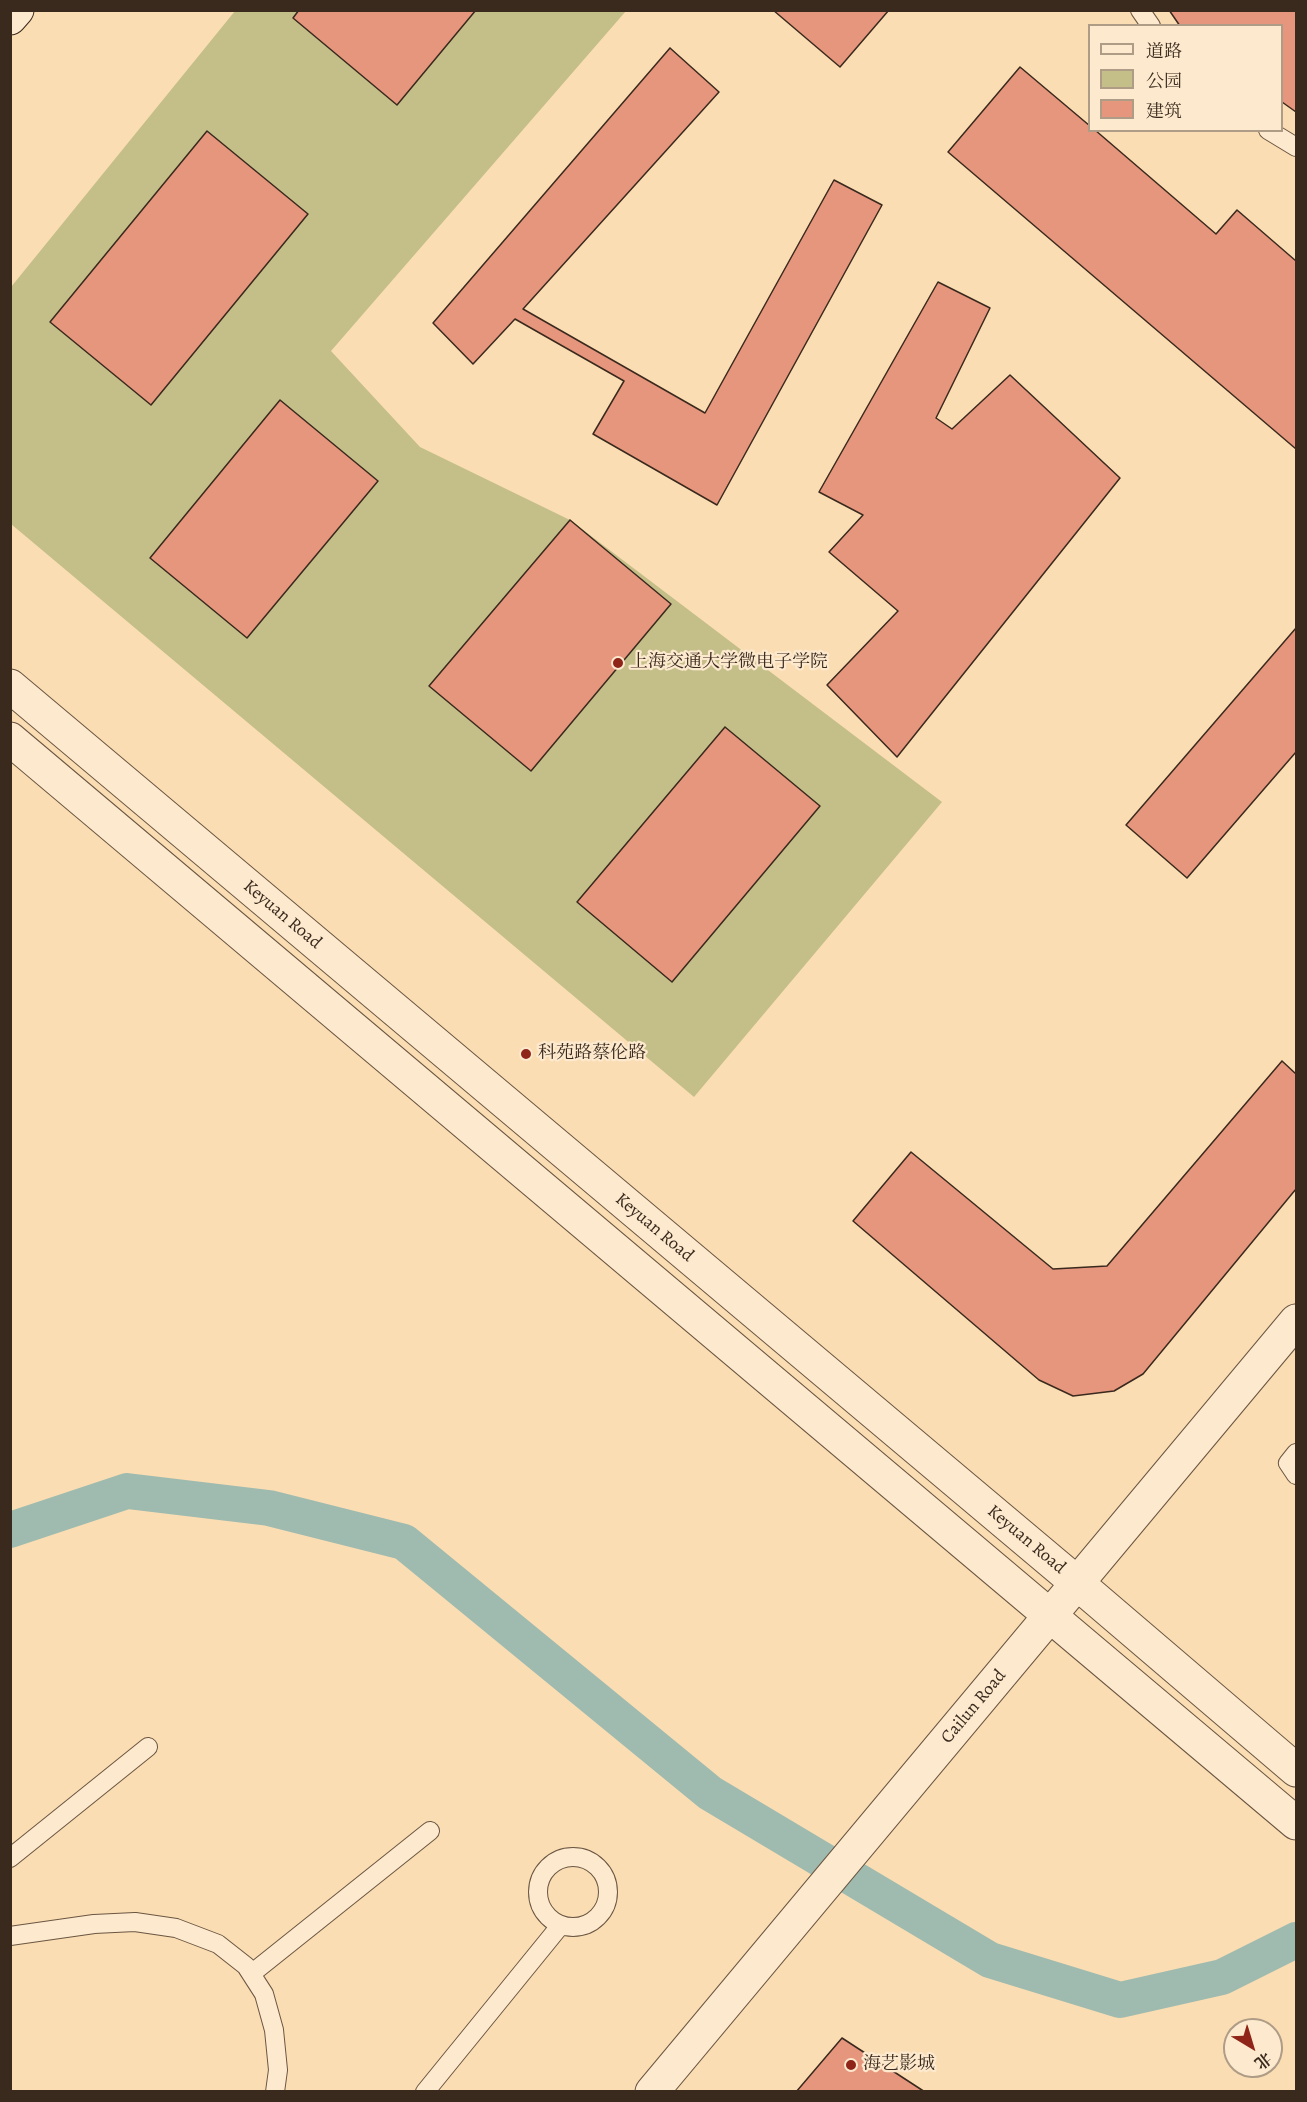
<!DOCTYPE html>
<html>
<head>
<meta charset="utf-8">
<style>
  body { margin:0 }
  #map { position:relative; width:1307px; height:2102px; overflow:hidden; background:#fbddb3; font-family:Alegreya,"Noto Serif SC",serif }
  canvas { display:block }
  .frame { position:absolute; inset:0; border:12px solid #3a291d; pointer-events:none }
  .legend { position:absolute; left:1088px; top:24px; width:195px; height:108px; box-sizing:border-box; background:#fce9ce; border:2px solid #ae9c87; margin:0; padding:8px 10px; list-style:none; font-size:18px; color:#3a291d }
  .legend li { display:flex; align-items:center; gap:12px; height:30px }
  .legend b { width:30px; border:2px solid #ae9c87 }
  .north { position:absolute; left:1223px; top:2018px; width:60px; height:60px; box-sizing:border-box; background:#fce9ce; border:2px solid #ae9c87; border-radius:50%; rotate:142deg; font-size:16px; font-weight:700; line-height:24px; text-align:center; color:#3a291d }
  .north::after { content:''; display:block; margin:auto; width:21px; height:27px; background:#8f2418; clip-path:polygon(50% 0,100% 100%,50% 72%,0 100%) }
</style>
</head>
<body>
<div id="map">
<canvas width="1307" height="2102"></canvas>
<div class="frame"></div>
<ul class="legend">
<li><b style="height:8px;background:#fce9ce"></b>道路</li>
<li><b style="height:16px;background:#c4bf89"></b>公园</li>
<li><b style="height:16px;background:#e6967d"></b>建筑</li>
</ul>
<div class="north">北</div>
</div>
<script>
const c = document.querySelector('canvas').getContext('2d');
c.lineJoin = 'round';
function fill(path, color) { c.fillStyle = color; c.fill(path, 'evenodd'); }
const toPath = rows => new Path2D(rows.map(r => 'M' + r).join(''));
function trace(path, color, width, dash) { c.strokeStyle = color; c.lineWidth = width; c.lineCap = dash ? 'butt' : 'round'; c.setLineDash(dash || []); c.stroke(path); }
function drawText(font, color, halo, rows, align = 'center') {
  c.font = font + ' Alegreya,"Noto Serif SC",serif'; c.lineWidth = 4.5; c.setLineDash([]); c.textBaseline = 'middle'; c.strokeStyle = halo; c.fillStyle = color; for (const [text, x, y, turn = 0] of rows) {
    c.save(); c.translate(x, y); c.rotate((+turn || 0) * Math.PI / 180); c.textAlign = isNaN(turn) ? turn : align; if (halo) c.strokeText(text, 0, 0); c.fillText(text, 0, 0); c.restore();
  }
}
const green = toPath([
  [235,11,626,11,331,351,420,447,570,520,942,802,694,1097,11,524,11,287]
]);
const canal = toPath([
  [10,1530,127,1491,269,1508,404,1542,710,1793,990,1960,1120,2000,1222,1977,1296,1940]
]);
const building = toPath([
  [299,10,476,10,397,105,293,18,299,10],
  [773,10,889,10,840,67,773,10],
  [1169,10,1296,10,1296,112,1282,102,1282,26,1180,26,1169,10],
  [670,48,719,92,523,309,705,413,834,180,882,205,717,505,593,434,624,381,515,319,473,364,433,323,670,48],
  [1020,67,1090,126,1090,130,1095,130,1216,234,1237,210,1296,261,1296,449,948,152,1020,67],
  [207,131,308,214,151,405,50,322,207,131],
  [938,282,990,308,936,418,952,429,1010,375,1120,478,897,757,827,685,898,611,829,552,863,515,819,492,938,282],
  [280,400,378,481,247,638,150,558,280,400],
  [570,520,671,604,531,771,429,686,570,520],
  [1296,628,1296,752,1187,878,1126,825,1296,628],
  [725,727,820,806,672,982,577,902,725,727],
  [1282,1061,1296,1074,1296,1189,1143,1374,1114,1391,1073,1396,1039,1380,853,1221,911,1152,1053,1269,1107,1266,1282,1061],
  [842,2038,925,2092,796,2092,842,2038]
]);
const service = toPath([
  [1140,10,1151,26],
  [1268,130,1296,147],
  [1296,1453,1288,1463,1296,1475],
  '538 1892a35 35 0 1 1 70 0a35 35 0 1 1-70 0Z',
  [10,1858,148,1747],
  [10,1936,94,1924,135,1922,176,1928,218,1944,246,1966,264,1994,274,2030,278,2070,275,2092],
  [251,1974,430,1831],
  [425,2092,560,1926]
]);
const tertiary = toPath([
  [10,686,1077,1583,1296,1770],
  [10,739,1296,1823],
  [652,2092,1296,1321]
]);
const secondary = toPath([
  [10,18,17,10]
]);
const markers = [
  [618,663,6,"#8f2418"],
  [526,1054,6,"#8f2418"],
  [851,2065,6,"#8f2418"]
];
const poiNames = [
  ["上海交通大学微电子学院",630,663],
  ["科苑路蔡伦路",538,1054],
  ["海艺影城",863,2065]
];
const streetNames = [
  ["Keyuan Road",282,915,40],
  ["Keyuan Road",654,1228,40],
  ["Keyuan Road",1026,1540,40],
  ["Cailun Road",974,1707,-50]
];
fill(green, '#c4bf89');
trace(canal, '#9fbbaf', 36);
fill(building, '#e6967d');
trace(building, '#3a291d', 1.5);
trace(service, '#6a5642', 20);
trace(tertiary, '#6a5642', 35);
trace(secondary, '#3a291d', 35);
trace(service, '#fce9ce', 18);
trace(tertiary, '#fce9ce', 33);
trace(secondary, '#fce9ce', 33);
for (const [x, y, r, color] of markers) { const dot = new Path2D(); dot.arc(x, y, r, 0, 2 * Math.PI); c.fillStyle = color; c.fill(dot); trace(dot, '#fce9ce', 2); }
drawText('18px', '#3a291d', '#fce9ce', poiNames, 'left');
drawText('18px', '#3a291d', '#fce9ce', streetNames);
</script>
</body>
</html>
